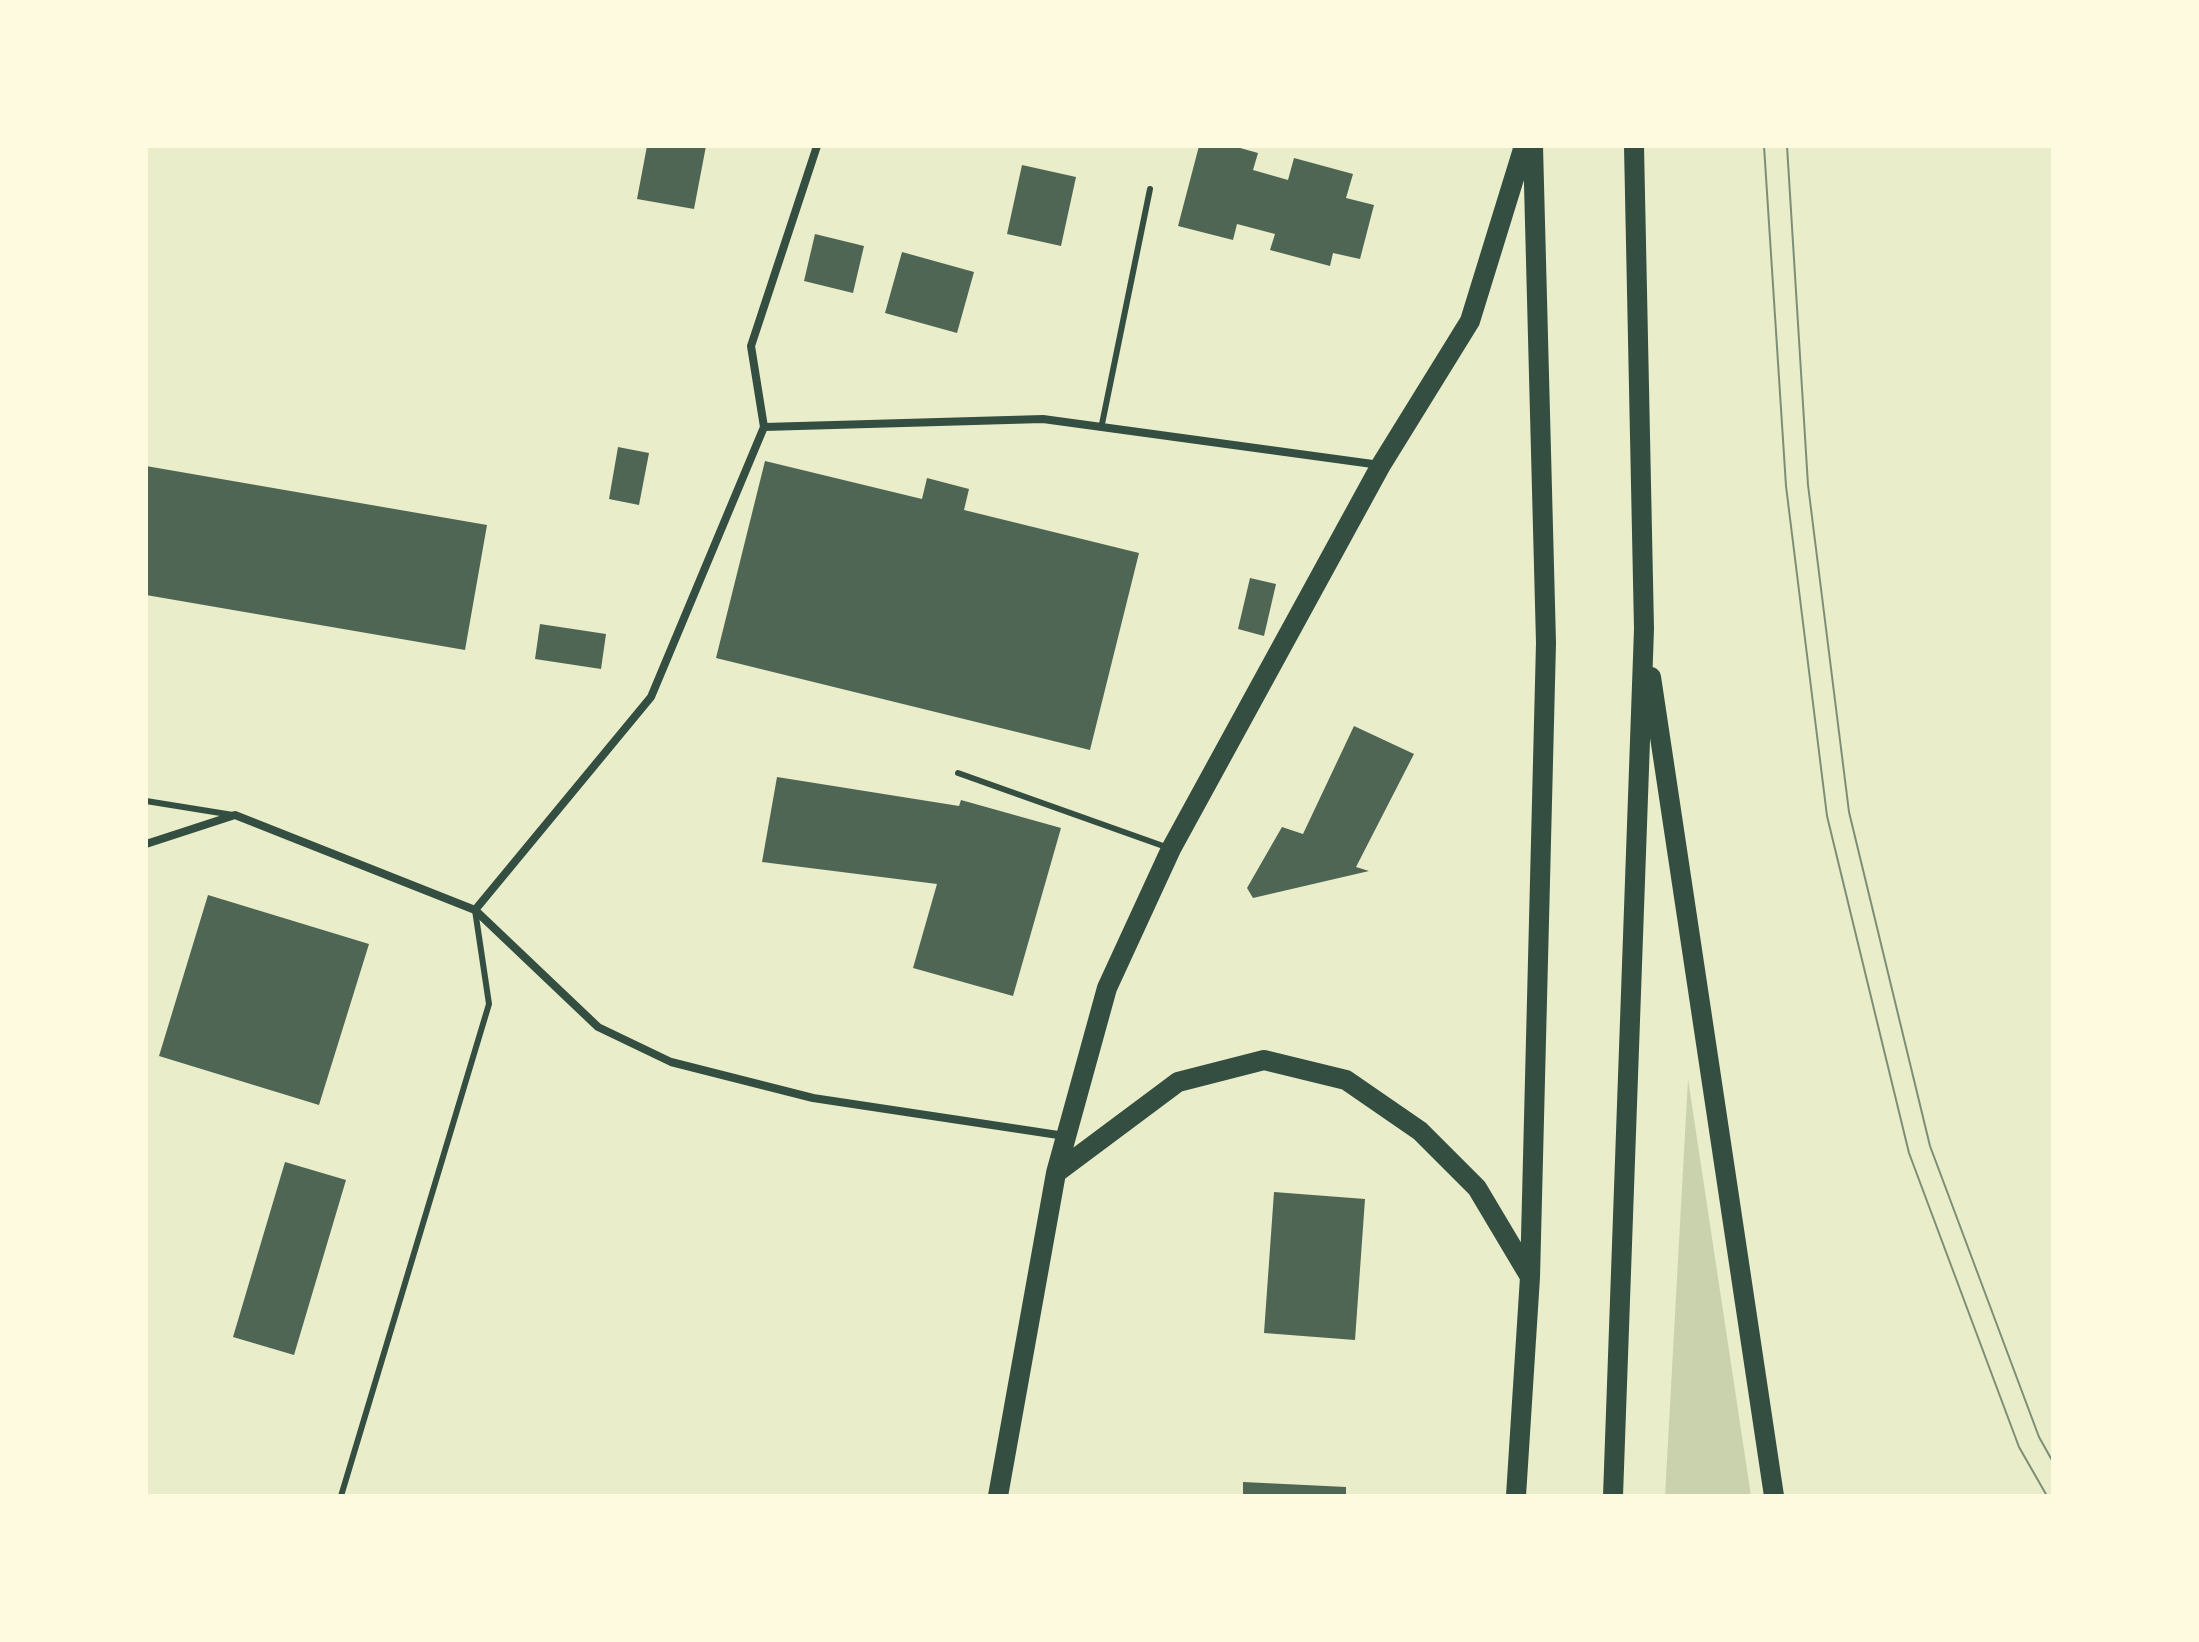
<!DOCTYPE html>
<html>
<head>
<meta charset="utf-8">
<style>
  body { margin:0 }
  #map { position:relative; width:2199px; height:1642px; overflow:hidden; background:#e9edc9; font-family:"Source Sans 3",sans-serif }
  canvas { display:block }
  .frame { position:absolute; inset:0; border:148px solid #fefae0; pointer-events:none }
</style>
</head>
<body>
<div id="map">
<canvas width="2199" height="1642"></canvas>
<div class="frame"></div>
</div>
<script>
const c = document.querySelector('canvas').getContext('2d');
c.lineJoin = 'round';
function fill(path, color) { c.fillStyle = color; c.fill(path, 'evenodd'); }
const toPath = rows => new Path2D(rows.map(r => 'M' + r).join(''));
function trace(path, color, width, dash) { c.strokeStyle = color; c.lineWidth = width; c.lineCap = dash ? 'butt' : 'round'; c.setLineDash(dash || []); c.stroke(path); }
const green = toPath([
  [1688,1079,1751,1496,1665,1496]
]);
const building = toPath([
  [647,146,706,146,694,209,637,199],
  [1199,146,1233,146,1258,153,1253,170,1288,180,1294,158,1353,174,1346,198,1374,205,1360,259,1333,253,1330,266,1270,250,1275,234,1237,224,1233,240,1178,226],
  [1022,165,1076,177,1061,246,1007,234],
  [815,234,864,246,853,293,804,281],
  [902,252,974,272,957,333,885,313],
  [618,447,649,453,639,505,609,499],
  [765,461,922,499,927,478,969,489,964,510,1139,553,1090,750,716,658],
  [146,466,487,525,465,650,146,595],
  [1250,578,1276,584,1264,636,1238,629],
  [540,624,606,634,601,669,535,659],
  [1354,726,1414,754,1356,867,1369,871,1253,898,1247,888,1282,827,1303,834],
  [777,777,959,806,961,800,1061,828,1013,996,913,968,937,884,762,862],
  [208,895,369,944,319,1105,159,1056],
  [285,1162,346,1180,294,1355,233,1337],
  [1274,1192,1365,1199,1355,1340,1264,1333],
  [1243,1482,1346,1487,1346,1496,1243,1496]
]);
const service = toPath([
  [1102,424,1150,189],
  [958,773,1166,847],
  [146,801,233,815],
  [341,1496,489,1004,475,910]
]);
const minor = toPath([
  [764,427,1043,419,1380,465],
  [146,844,235,815,475,910,598,1027,671,1062,813,1098,1065,1136],
  [475,910,651,697,764,427,751,346,817,146]
]);
const primary = toPath([
  [1651,677,1774,1496],
  [1056,1173,1178,1082,1264,1060,1346,1080,1420,1131,1477,1188,1530,1277],
  [998,1496,1056,1173,1107,988,1171,849,1381,465,1470,321,1524,146],
  [1516,1496,1530,1277,1546,643,1533,146],
  [1613,1496,1644,629,1634,146]
]);
const tram = toPath([
  [1764,146,1786,486,1827,816,1909,1153,2019,1447,2047,1496],
  [1787,146,1808,485,1849,812,1930,1146,2039,1437,2053,1462]
]);
fill(green, '#cad2ad');
fill(building, '#4f6655');
trace(service, '#344e41', 6);
trace(minor, '#344e41', 8);
trace(primary, '#344e41', 20);
trace(tram, '#7c8e77', 2);
</script>
</body>
</html>
